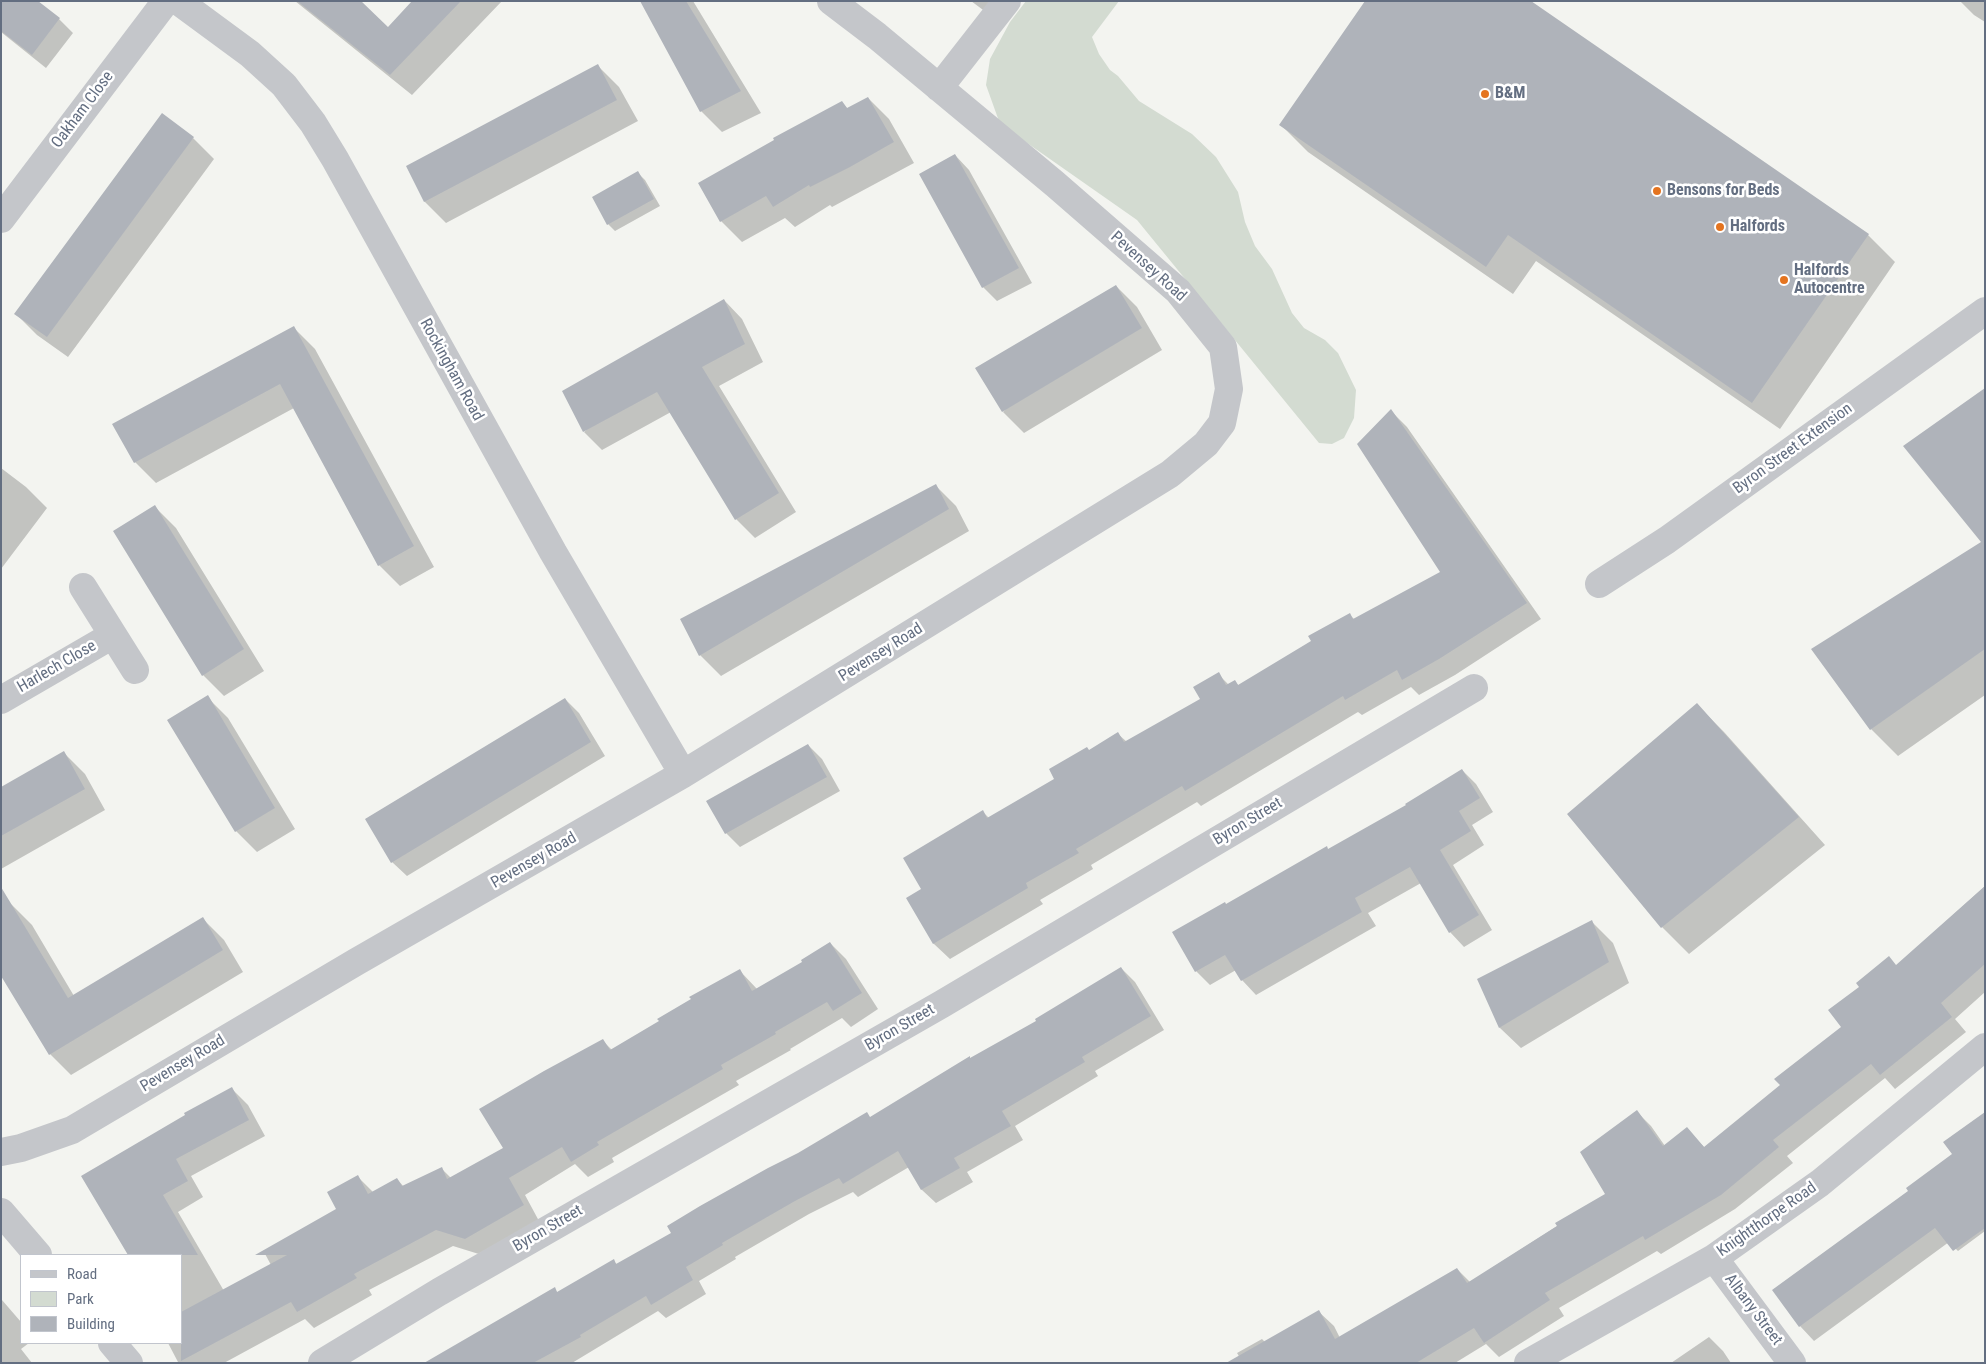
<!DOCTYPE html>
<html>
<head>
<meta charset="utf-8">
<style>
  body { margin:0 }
  #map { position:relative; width:1986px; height:1364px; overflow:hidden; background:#f3f4f0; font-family:"Roboto Condensed",sans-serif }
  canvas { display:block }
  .frame { position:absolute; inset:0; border:2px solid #636e81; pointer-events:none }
  .legend { position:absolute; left:20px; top:1254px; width:162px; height:90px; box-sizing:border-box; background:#fff; border:1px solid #c1c5cd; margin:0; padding:6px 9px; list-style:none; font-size:15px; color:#636e81 }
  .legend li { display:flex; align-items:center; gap:10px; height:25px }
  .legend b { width:25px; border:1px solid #c1c5cd }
</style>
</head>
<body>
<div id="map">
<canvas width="1986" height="1364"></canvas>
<div class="frame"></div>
<ul class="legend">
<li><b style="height:6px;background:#c4c6ca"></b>Road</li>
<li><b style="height:14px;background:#d3dbd1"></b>Park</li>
<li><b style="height:14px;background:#afb3ba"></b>Building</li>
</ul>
</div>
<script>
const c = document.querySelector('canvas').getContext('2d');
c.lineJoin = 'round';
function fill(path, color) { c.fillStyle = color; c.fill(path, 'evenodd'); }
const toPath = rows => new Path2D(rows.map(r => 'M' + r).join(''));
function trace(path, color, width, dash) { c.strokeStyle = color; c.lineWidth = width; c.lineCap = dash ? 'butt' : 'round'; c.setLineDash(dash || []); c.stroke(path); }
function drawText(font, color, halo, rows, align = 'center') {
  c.font = font + ' "Roboto Condensed",sans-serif'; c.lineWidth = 5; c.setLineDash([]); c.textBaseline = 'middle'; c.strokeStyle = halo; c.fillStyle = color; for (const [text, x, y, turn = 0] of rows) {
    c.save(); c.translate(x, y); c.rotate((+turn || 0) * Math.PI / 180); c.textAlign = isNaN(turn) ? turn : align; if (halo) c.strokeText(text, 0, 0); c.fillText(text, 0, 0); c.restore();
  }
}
const green = toPath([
  [1026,1,1119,1,1092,37,1099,54,1110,70,1118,76,1139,101,1192,134,1216,157,1238,192,1245,222,1255,246,1272,269,1292,313,1304,328,1325,340,1338,353,1356,390,1354,418,1344,438,1332,444,1319,443,1137,220,1000,124,986,85,990,59,1010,22]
]);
const shadow = toPath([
  [1,1,36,1,59,19,73,33,46,68,1,32],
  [295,1,359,1,388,28,413,1,502,1,412,95],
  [641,1,693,1,761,113,722,132,701,111],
  [971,1,1013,1,998,21],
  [1960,1,1985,1,1985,22,1974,15],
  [598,66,619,87,638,121,446,223,425,202,407,167],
  [868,98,889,119,914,163,832,207,830,205,795,227,785,218,742,242,721,221,700,184,842,103,848,109],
  [1281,125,1868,235,1895,262,1780,429,1536,261,1513,294,1308,152],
  [193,138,214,159,68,357,37,335,16,314],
  [955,155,969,170,1032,283,997,301,983,287],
  [638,173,645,180,660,206,615,231,608,224,594,198],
  [1116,286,1137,307,1162,350,1024,433,1003,412],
  [724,300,742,319,763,362,719,386,796,512,755,538,736,519,671,412,602,450,584,432],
  [294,328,315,349,434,567,400,586,379,565,294,408,156,483,135,462],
  [1985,389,1985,695,1898,756,1871,729,1983,542],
  [1391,411,1407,427,1541,619,1455,675,1419,695,1411,687,1362,715,1358,712,1201,806,1197,802,1091,865,1093,869,1040,900,1043,904,950,959,934,944,907,898,923,889,983,812,989,818,1056,779,1089,751,1118,734,1127,742,1202,699,1218,674,1229,685,1235,681,1239,686,1312,641,1349,614,1355,620,1442,573],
  [1,468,26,487,47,508,1,569],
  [935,485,956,506,969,531,721,676,700,655],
  [155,507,176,528,264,671,224,696,203,675],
  [207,697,228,718,295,829,257,852,236,831],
  [565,699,579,713,605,756,407,876,392,862,366,819],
  [1697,705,1724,732,1825,845,1689,954,1662,927],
  [808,745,822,759,840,791,740,847,726,833],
  [64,753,85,774,105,810,1,869,1,788],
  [1462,770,1476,784,1493,812,1472,825,1484,845,1453,865,1492,930,1464,947,1450,932,1421,883,1368,913,1376,926,1256,995,1242,980,1236,970,1210,985,1196,971,1227,905,1408,806],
  [1985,886,1985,992,1955,1019,1966,1032,1895,1089,1885,1078,1787,1156,1793,1163,1735,1209,1661,1254,1657,1251,1559,1308,1564,1316,1499,1357,1486,1344,1455,1363,1243,1363,1237,1353,1262,1339,1265,1342,1319,1312,1334,1326,1340,1338,1457,1269,1470,1282,1607,1194,1637,1112,1651,1126,1665,1146,1687,1129,1705,1148,1781,1086,1843,1027,1897,966],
  [11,904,32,925,74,996,203,919,224,940,243,972,71,1075,50,1054],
  [1592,922,1613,943,1629,983,1521,1048,1500,1028,1479,980],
  [830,943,846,959,878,1009,851,1027,842,1018,790,1049,791,1050,736,1081,739,1085,612,1158,614,1162,588,1177,575,1164,525,1195,539,1221,482,1255,453,1246,369,1290,372,1295,314,1328,305,1319,224,1363,178,1362,168,1343,181,1343,181,1255,129,1255,83,1177,232,1089,248,1105,265,1136,191,1176,203,1197,178,1212,224,1291,271,1265,264,1252,338,1209,358,1177,373,1192,397,1179,404,1187,441,1168,451,1178,505,1149,603,1041,612,1050,661,1022,740,971,757,989,804,963],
  [1121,968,1135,982,1164,1030,1095,1071,1098,1076,1015,1126,1023,1140,967,1172,973,1182,936,1203,922,1190,909,1167,858,1197,853,1192,809,1214,735,1257,736,1259,699,1281,706,1294,666,1318,658,1311,572,1363,428,1363,554,1289,558,1293,613,1261,618,1265,1038,1021],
  [1985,1113,1985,1231,1958,1251,1949,1242,1814,1341,1800,1326,1773,1290,1909,1191,1954,1154],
  [2,1300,21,1322,21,1343,29,1343,21,1349,32,1363,1,1363],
  [1709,1337,1723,1351,1731,1363,1671,1363]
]);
const building = toPath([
  [1,1,38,1,60,18,32,55,1,31],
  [297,1,361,1,388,27,412,1,461,1,390,75],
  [640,1,686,1,741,91,700,112],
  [1365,1,1531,1,1869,234,1752,403,1508,235,1486,267,1279,125],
  [598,64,617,100,424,202,406,166],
  [868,97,894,142,850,167,810,187,809,185,773,207,766,196,720,222,698,183,774,140,773,138,842,101,847,108],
  [162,113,194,137,47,337,14,314],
  [955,154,1019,268,982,288,919,174],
  [638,171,654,199,607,225,592,197],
  [1116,285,1142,328,1002,412,975,368],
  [724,299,745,344,702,367,779,493,735,520,657,392,583,432,562,391],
  [294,326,414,546,378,566,280,384,134,463,112,424],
  [1985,388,1985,649,1870,730,1811,649,1981,542,1903,446],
  [1391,409,1527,603,1439,659,1402,680,1397,670,1345,700,1343,696,1185,791,1182,786,1076,849,1079,853,1026,883,1028,888,933,944,906,898,921,889,903,858,983,810,987,818,1054,779,1049,769,1087,747,1089,750,1118,732,1124,742,1200,699,1193,687,1219,672,1226,685,1235,680,1238,685,1311,641,1308,636,1350,613,1353,619,1440,572,1357,444],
  [936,484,949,509,699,656,680,619],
  [155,505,244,649,202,676,113,531],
  [208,695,275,808,235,832,167,720],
  [565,698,591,742,391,863,365,819],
  [1697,703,1799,817,1661,928,1567,814],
  [808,744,827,777,725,834,706,801],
  [64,751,85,789,1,836,1,787],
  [1462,769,1480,798,1459,811,1471,831,1440,850,1479,915,1449,933,1410,867,1355,898,1362,912,1241,981,1225,955,1195,972,1172,932,1225,902,1226,904,1327,846,1328,849,1406,805,1405,804],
  [1985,886,1985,964,1941,1003,1952,1017,1880,1075,1871,1064,1773,1140,1779,1147,1721,1195,1645,1240,1643,1236,1545,1293,1550,1300,1484,1343,1474,1328,1416,1363,1226,1363,1319,1310,1335,1339,1457,1268,1467,1283,1557,1226,1555,1223,1605,1194,1580,1152,1637,1110,1663,1146,1687,1127,1704,1147,1780,1085,1774,1079,1841,1027,1828,1010,1859,987,1856,983,1889,956,1896,965],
  [1,887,68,998,203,917,223,950,49,1055,1,976],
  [1592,920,1609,962,1499,1028,1477,979],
  [830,942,862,993,833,1011,827,1002,775,1032,776,1034,721,1065,723,1069,597,1142,599,1145,571,1162,562,1147,509,1178,524,1205,465,1239,436,1230,354,1274,357,1278,297,1312,291,1302,181,1361,181,1312,287,1255,255,1255,336,1209,327,1192,358,1175,368,1194,397,1178,402,1186,442,1167,447,1179,503,1148,479,1109,544,1071,603,1039,610,1050,659,1021,657,1019,691,999,689,997,740,969,752,991,802,962,801,960],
  [1121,967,1151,1016,1082,1057,1085,1062,1002,1111,1011,1126,954,1158,960,1168,921,1190,898,1151,843,1184,839,1178,795,1201,722,1243,723,1245,686,1267,693,1280,651,1305,646,1296,580,1335,581,1337,533,1363,424,1363,555,1287,557,1292,614,1259,616,1264,671,1233,667,1226,700,1206,768,1168,798,1153,867,1112,870,1117,970,1056,970,1058,1036,1021,1035,1019],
  [232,1087,249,1120,176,1159,188,1181,163,1195,198,1255,128,1255,81,1176,185,1115,184,1113],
  [1985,1112,1985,1228,1953,1251,1935,1228,1799,1327,1772,1290,1908,1191,1906,1188,1952,1154,1943,1142]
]);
const minor = toPath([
  [178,1,250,54,284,85,313,123,335,159,553,552,683,774],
  [939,88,1007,1],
  [1,219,166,1],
  [1599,584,1667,540,1985,311],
  [83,587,135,670],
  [1,700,113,635],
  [1,1152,21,1148,72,1130,356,962,683,774,1170,474,1206,444,1222,423,1229,389,1223,347,1178,291,1055,184,877,36,831,1],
  [1,1212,38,1255],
  [1714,1258,1792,1363],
  [112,1343,129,1363],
  [322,1363,439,1292,942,1004,1474,688],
  [1528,1363,1714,1258,1820,1183,1985,1047]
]);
const markers = [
  [1485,94,5,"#e47420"],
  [1657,191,5,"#e47420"],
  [1720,227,5,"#e47420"],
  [1784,280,5,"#e47420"]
];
const poiNames = [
  ["B&M",1495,94],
  ["Bensons for Beds",1667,191],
  ["Halfords",1730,227],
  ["Halfords",1794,271],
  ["Autocentre",1794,289]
];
const streetNames = [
  ["Oakham Close",83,110,-53],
  ["Pevensey Road",1148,267,42],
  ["Rockingham Road",451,370,61],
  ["Byron Street Extension",1793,449,-36],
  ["Pevensey Road",881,653,-32],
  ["Harlech Close",57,667,-30],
  ["Byron Street",1248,822,-31],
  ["Pevensey Road",534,861,-30],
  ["Byron Street",900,1028,-30],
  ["Pevensey Road",183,1064,-31],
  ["Knightthorpe Road",1767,1220,-35],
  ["Byron Street",548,1229,-30],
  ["Albany Street",1753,1310,53]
];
fill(green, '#d3dbd1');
fill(shadow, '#0003');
fill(building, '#afb3ba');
trace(minor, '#c4c6ca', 28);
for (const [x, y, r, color] of markers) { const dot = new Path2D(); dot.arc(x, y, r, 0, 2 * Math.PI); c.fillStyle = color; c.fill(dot); trace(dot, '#fff', 2); }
drawText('bold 16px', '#636e81', '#fff', poiNames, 'left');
drawText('16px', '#636e81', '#fff', streetNames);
</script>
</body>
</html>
